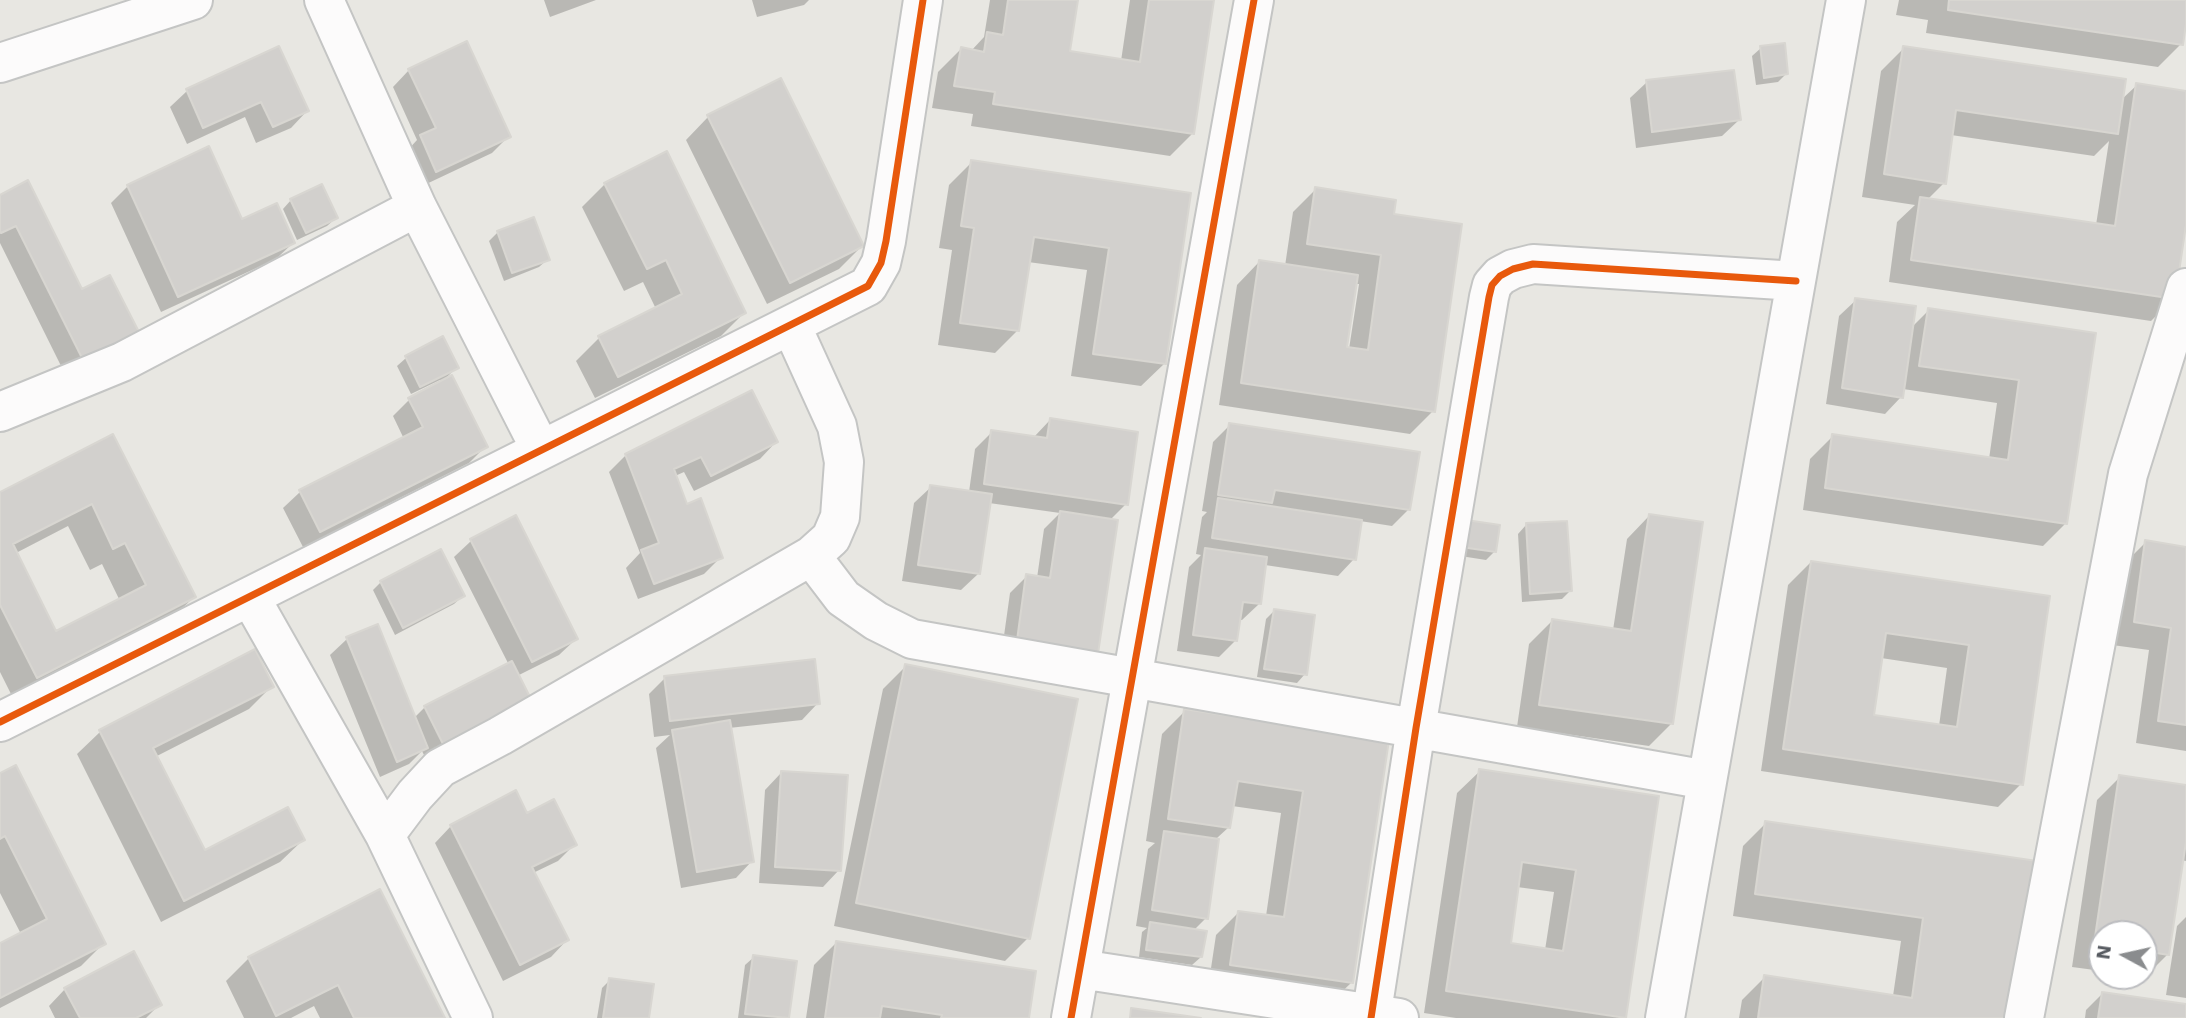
<!DOCTYPE html>
<html>
<head>
<meta charset="utf-8">
<style>
  body { margin:0 }
  #map { position:relative; width:2186px; height:1018px; overflow:hidden; background:#e8e7e2; font-family:"Work Sans",sans-serif }
  canvas { display:block }
  .north { position:absolute; left:2088px; top:920px; width:70px; height:70px; box-sizing:border-box; background:#fff; border:2px solid #bcbdc0; border-radius:50%; rotate:278deg; font-size:19px; font-weight:700; line-height:28px; text-align:center; color:#575b61 }
  .north::after { content:''; display:block; margin:auto; width:24px; height:32px; background:#8a8c8e; clip-path:polygon(50% 0,100% 100%,50% 72%,0 100%) }
</style>
</head>
<body>
<div id="map">
<canvas width="2186" height="1018"></canvas>
<div class="north">N</div>
</div>
<script>
const c = document.querySelector('canvas').getContext('2d');
c.lineJoin = 'round';
function fill(path, color) { c.fillStyle = color; c.fill(path, 'evenodd'); }
const toPath = rows => new Path2D(rows.map(r => 'M' + r).join(''));
function trace(path, color, width, dash) { c.strokeStyle = color; c.lineWidth = width; c.lineCap = dash ? 'butt' : 'round'; c.setLineDash(dash || []); c.stroke(path); }
const shadow = toPath([
  [544,0,596,0,550,17],
  [752,0,809,0,804,5,757,17],
  [990,0,1076,0,1068,53,1121,61,1130,0,1212,0,1193,133,1170,156,971,126,973,114,932,108,938,72,961,49,971,51,984,37],
  [1899,0,2186,0,2186,12,2181,44,2158,67,1926,33,1928,20,1896,15],
  [278,48,307,111,291,128,256,143,245,117,187,144,170,107,187,91],
  [1761,48,1786,74,1778,82,1756,85,1752,56],
  [1904,48,2121,100,2137,85,2186,92,2186,213,2174,298,2151,321,1889,282,1897,222,1915,205,1862,197,1881,71],
  [1951,135,2094,156,2109,141,2096,225,1927,200,1944,183],
  [409,70,509,136,492,153,420,187,405,153,417,140,393,87],
  [1647,82,1739,120,1722,136,1636,148,1630,98],
  [708,117,862,246,839,269,767,304,686,140],
  [972,162,1189,195,1164,364,1141,386,1071,376,1087,270,1028,262,1018,330,995,353,938,345,952,250,939,248,949,185],
  [605,184,744,313,721,336,595,398,576,361,599,338,656,309,643,282,624,291,582,207],
  [128,186,241,221,293,243,276,259,161,312,111,203],
  [1316,189,1392,215,1433,411,1410,434,1219,405,1237,285,1259,262,1285,266,1293,212],
  [1355,284,1359,284,1349,349,1345,348],
  [0,197,81,291,139,335,68,380,0,243],
  [291,200,336,218,327,226,297,240,283,209],
  [498,232,548,259,539,267,504,281,489,241],
  [1856,300,1911,328,1929,310,2094,334,2066,523,2043,546,1803,510,1810,459,1833,436,1989,459,1997,403,1903,389,1901,397,1885,414,1826,404,1839,316],
  [442,338,457,367,443,381,486,446,469,463,303,547,283,508,300,492,404,439,393,416,409,400,441,383,440,380,411,394,397,366,406,358],
  [1050,420,1126,504,1110,520,1000,664,1010,593,1027,576,1037,578,1044,529,1060,513,989,503,978,574,961,590,902,581,914,503,931,487,969,492,975,449,992,432,1034,437],
  [1230,425,1409,509,1392,526,1360,521,1354,559,1338,576,1265,565,1259,604,1242,620,1238,620,1235,641,1219,657,1177,651,1189,567,1201,555,1196,554,1202,517,1207,512,1202,511,1213,442],
  [112,436,194,597,171,619,14,700,0,672,0,494],
  [68,526,90,570,102,564,120,601,56,633,16,553],
  [776,442,760,459,694,491,684,472,675,476,686,506,721,557,704,574,638,599,626,568,640,553,609,472,626,455],
  [1649,516,1672,723,1649,746,1517,727,1529,644,1552,621,1613,630,1627,539],
  [515,517,576,639,559,655,517,676,528,698,426,759,422,751,409,764,380,777,330,655,347,639,414,718,425,707,509,665,454,557,471,541],
  [1467,522,1495,551,1486,560,1454,555],
  [1526,525,1570,591,1562,599,1522,602,1518,534],
  [2146,542,2186,548,2186,751,2136,743,2149,650,2112,645,2123,565],
  [1811,562,2048,598,2021,784,1998,807,1761,771,1788,585],
  [1881,658,1947,668,1939,726,1872,716],
  [381,582,463,596,454,604,395,635,373,590],
  [1274,611,1305,674,1297,683,1257,677,1266,619],
  [254,652,272,686,249,709,155,757,204,852,303,840,280,862,161,922,77,754,100,732],
  [906,666,1028,938,1005,961,834,926,883,689],
  [665,678,818,703,802,720,729,728,752,861,736,878,681,888,656,748,670,735,654,737,649,694],
  [1185,711,1387,741,1351,983,1328,1005,1208,988,1216,935,1239,912,1266,916,1281,813,1232,806,1229,827,1217,838,1206,918,1193,931,1201,957,1192,965,1139,957,1142,932,1147,928,1136,926,1148,849,1155,843,1146,841,1162,734],
  [1480,771,1657,797,1624,1018,1456,1018,1424,1013,1457,793],
  [1517,887,1554,892,1545,950,1509,945],
  [781,773,839,870,823,887,759,883,765,790],
  [0,775,104,943,81,966,0,1008,0,945,21,934,0,893],
  [2120,777,2186,787,2186,861,2181,860,2168,954,2145,977,2137,976,2144,976,2144,934,2102,934,2102,971,2072,967,2097,800],
  [1766,823,2035,863,2013,1018,1739,1018,1742,1000,1765,977,1893,996,1901,941,1733,916,1743,846],
  [451,826,575,844,558,861,533,873,567,940,551,957,503,981,435,843],
  [379,891,443,1018,320,1018,314,1006,291,1018,244,1018,226,981,249,958],
  [2186,917,2186,998,2166,995,2177,926],
  [837,942,1027,1018,806,1018,814,965],
  [754,957,795,962,787,1018,738,1018,745,965],
  [610,980,647,1018,597,1018,602,988],
  [65,989,159,1005,146,1018,55,1018,49,1006],
  [2103,993,2186,1006,2186,1018,2085,1018,2086,1010]
]);
const building = toPath([
  [1008,0,1078,0,1070,51,1140,62,1149,0,1214,0,1194,134,993,104,995,92,954,86,961,47,984,52,987,32,1003,35,1008,0],
  [1949,0,2186,0,2186,24,2183,45,1948,10,1949,0],
  [467,41,511,137,436,172,420,135,436,128,408,69,467,41],
  [1785,43,1788,74,1764,78,1760,46,1785,43],
  [279,46,309,111,273,127,261,102,203,128,186,89,279,46],
  [1903,46,2126,79,2118,134,1956,110,1946,184,1884,174,1903,46],
  [1734,70,1741,120,1652,132,1646,80,1734,70],
  [781,78,864,246,790,283,707,115,781,78],
  [2136,83,2186,91,2186,225,2175,299,1911,260,1920,197,2115,226,2136,83],
  [209,146,242,219,277,203,295,243,178,297,127,185,209,146],
  [667,151,746,313,618,377,598,336,682,294,666,260,647,269,604,183,667,151],
  [971,160,1191,193,1166,364,1093,354,1109,248,1034,237,1019,331,960,323,974,228,961,226,971,160],
  [28,180,82,289,110,275,141,336,85,364,16,226,1,233,0,231,0,195,28,180],
  [322,184,338,218,306,233,290,199,322,184],
  [1315,187,1396,200,1394,214,1462,224,1435,412,1241,383,1259,260,1358,275,1347,347,1368,350,1381,255,1307,244,1315,187],
  [534,217,550,260,512,273,497,231,534,217],
  [1855,298,1916,306,1903,398,1842,388,1855,298],
  [1928,308,2096,333,2067,524,1825,488,1832,434,2008,460,2019,380,1919,366,1928,308],
  [443,336,459,368,420,387,405,356,443,336],
  [452,375,488,447,320,532,299,490,423,427,408,398,452,375],
  [752,390,778,442,711,476,701,457,674,469,687,504,701,498,723,558,654,584,641,550,659,543,625,454,752,390],
  [1050,418,1138,432,1128,505,984,484,991,430,1047,438,1050,418],
  [1229,423,1420,452,1410,510,1275,490,1272,503,1218,495,1229,423],
  [113,434,196,597,37,678,0,605,0,492,113,434],
  [92,504,113,549,125,543,146,585,56,631,13,544,92,504],
  [930,485,992,494,980,574,918,565,930,485],
  [1218,498,1362,520,1356,560,1212,538,1218,498],
  [1060,511,1118,520,1097,660,1016,648,1026,574,1050,578,1060,511],
  [1649,514,1703,522,1673,724,1539,705,1552,619,1631,631,1649,514],
  [516,515,578,639,532,662,470,539,516,515],
  [1466,520,1500,525,1496,552,1461,547,1466,520],
  [1567,521,1572,591,1530,594,1526,523,1567,521],
  [2145,540,2186,547,2186,725,2158,721,2171,628,2134,622,2145,540],
  [1205,548,1267,557,1261,604,1243,602,1237,641,1193,635,1205,548],
  [441,549,465,596,403,628,380,581,441,549],
  [1811,561,2050,596,2023,785,1783,749,1811,561],
  [1886,633,1969,645,1957,727,1874,715,1886,633],
  [1274,609,1315,615,1307,675,1264,669,1274,609],
  [378,624,428,748,397,762,346,637,378,624],
  [255,649,274,687,153,748,205,850,288,807,305,840,184,901,99,730,255,649],
  [815,659,820,704,670,721,664,676,815,659],
  [512,661,531,699,443,744,424,706,512,661],
  [905,664,1078,699,1030,939,856,903,905,664],
  [1184,709,1389,740,1353,983,1230,965,1238,911,1284,917,1303,791,1238,781,1230,828,1168,819,1184,709],
  [730,720,754,862,697,872,672,730,730,720],
  [16,765,106,944,0,998,0,943,47,919,5,836,0,839,0,773,16,765],
  [1479,769,1659,796,1626,1018,1446,991,1479,769],
  [1522,862,1576,870,1563,951,1511,943,1522,862],
  [781,771,848,775,841,871,775,867,781,771],
  [2119,775,2186,785,2186,842,2169,955,2144,951,2144,934,2102,934,2102,946,2094,944,2119,775],
  [516,790,527,813,554,799,577,845,532,867,569,940,520,965,450,825,516,790],
  [1765,821,2037,861,2014,1018,1758,1018,1764,975,1912,998,1923,918,1755,894,1765,821],
  [1164,831,1219,839,1208,919,1152,910,1164,831],
  [380,889,445,1018,354,1018,338,985,276,1016,248,957,380,889],
  [1150,922,1207,931,1202,957,1146,950,1150,922],
  [836,941,1036,971,1029,1018,941,1018,942,1015,882,1006,880,1018,825,1018,836,941],
  [134,951,162,1005,136,1018,80,1018,64,988,134,951],
  [753,955,797,961,789,1018,745,1014,753,955],
  [609,978,654,984,649,1018,603,1018,609,978],
  [2102,992,2186,1004,2186,1018,2098,1018,2102,992],
  [1131,1008,1201,1018,1130,1018,1131,1008]
]);
const minor = toPath([
  [324,0,417,207,541,450],
  [0,63,193,0],
  [0,412,122,362,417,207],
  [811,556,843,598,876,621,912,639,1707,780],
  [250,597,385,835,473,1018],
  [0,722,868,286,881,263,886,241,923,0],
  [385,835,415,795,440,768,500,736,811,556,831,538,840,517,844,462,837,426,791,325],
  [1080,969,1399,1018],
  [1071,1018,1254,0],
  [1371,1018,1416,728,1489,297,1492,285,1500,276,1513,269,1533,264,1796,281],
  [1665,1018,1846,0],
  [2024,1018,2128,474,2186,288]
]);
const cycleway = toPath([
  [0,722,868,286,881,263,886,241,923,0],
  [1071,1018,1254,0],
  [1371,1018,1416,728,1489,297,1492,285,1500,276,1513,269,1533,264,1796,281]
]);
fill(shadow, '#0003');
fill(building, '#d2d0cd');
trace(building, '#d8d6d1', 2);
trace(minor, '#c4c5c4', 42);
trace(minor, '#fcfbfb', 38);
trace(cycleway, '#e8590c', 7);
</script>
</body>
</html>
